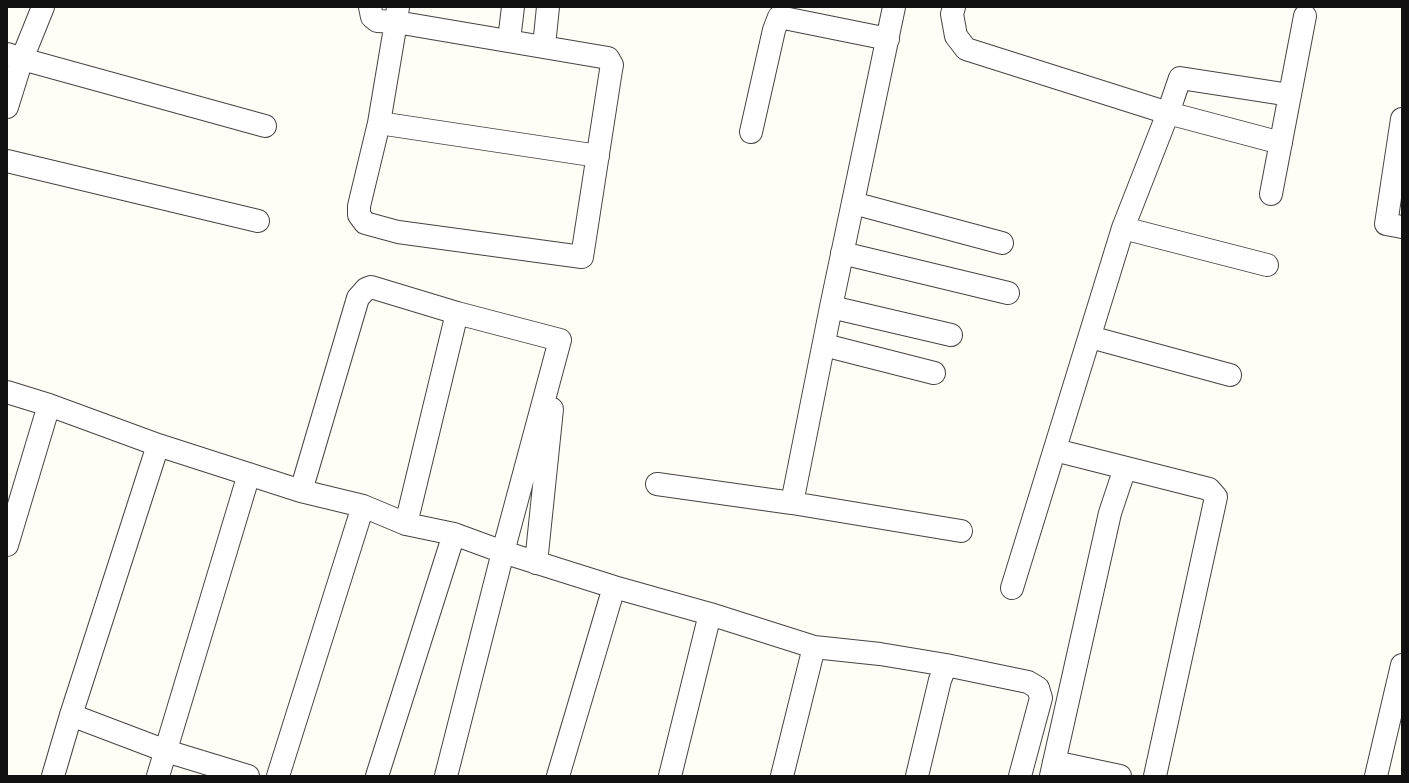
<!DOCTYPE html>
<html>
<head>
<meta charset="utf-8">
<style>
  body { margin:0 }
  #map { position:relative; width:1409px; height:783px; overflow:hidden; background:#fffdf5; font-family:"Zilla Slab",serif }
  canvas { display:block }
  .frame { position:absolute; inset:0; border:8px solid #111; pointer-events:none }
</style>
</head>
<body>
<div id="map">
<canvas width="1409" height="783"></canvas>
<div class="frame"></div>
</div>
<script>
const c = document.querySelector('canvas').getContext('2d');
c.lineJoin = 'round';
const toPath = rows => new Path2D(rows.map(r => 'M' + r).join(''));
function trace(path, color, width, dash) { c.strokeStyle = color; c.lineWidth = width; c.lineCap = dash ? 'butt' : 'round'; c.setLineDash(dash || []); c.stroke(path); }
const street = toPath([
  [370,7,372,17,377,21,396,22,608,58,612,65,611,70,582,257,398,232,365,223,359,215,359,206,379,123,396,22,398,7],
  [954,7,952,14,956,36,966,49,1168,113,1123,228,1012,588],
  [509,40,513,7],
  [544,46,548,7],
  [7,54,22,59,265,126],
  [7,107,22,59,43,7],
  [1402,119,1386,224,1402,227],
  [379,123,598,156],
  [751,132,774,30,779,17,888,39],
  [1281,143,1168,113,1180,78,1290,95],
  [7,161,258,221],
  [1271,194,1305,16],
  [853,203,1002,243],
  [1123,228,1267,265],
  [842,253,1008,293],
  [831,307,951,335],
  [1090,337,1230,375],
  [824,345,934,373],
  [7,392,49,405,158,445,301,491,363,506,406,524,454,534,503,552,614,587,710,614,814,647,880,654,946,665,940,680,917,776],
  [1055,450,1209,489,1216,497,1155,776],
  [657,484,792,503,961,531],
  [301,491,358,298,366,289,371,287,457,313,560,340],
  [792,503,831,307,894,7],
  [406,524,457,313],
  [7,545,49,405],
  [536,563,552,409],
  [946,665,1028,682,1038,688,1041,698,1020,776],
  [71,715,166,751,248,776],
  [1054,762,1120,776],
  [53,776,71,715,158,445],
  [158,776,249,474],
  [278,776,363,506],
  [377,776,454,534],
  [446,776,503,552,560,340],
  [558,776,614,587],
  [670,776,710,614],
  [782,776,814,647],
  [1051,776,1110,513,1125,468],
  [1376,776,1402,665]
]);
trace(street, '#444', 24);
trace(street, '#fff', 22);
</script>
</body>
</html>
